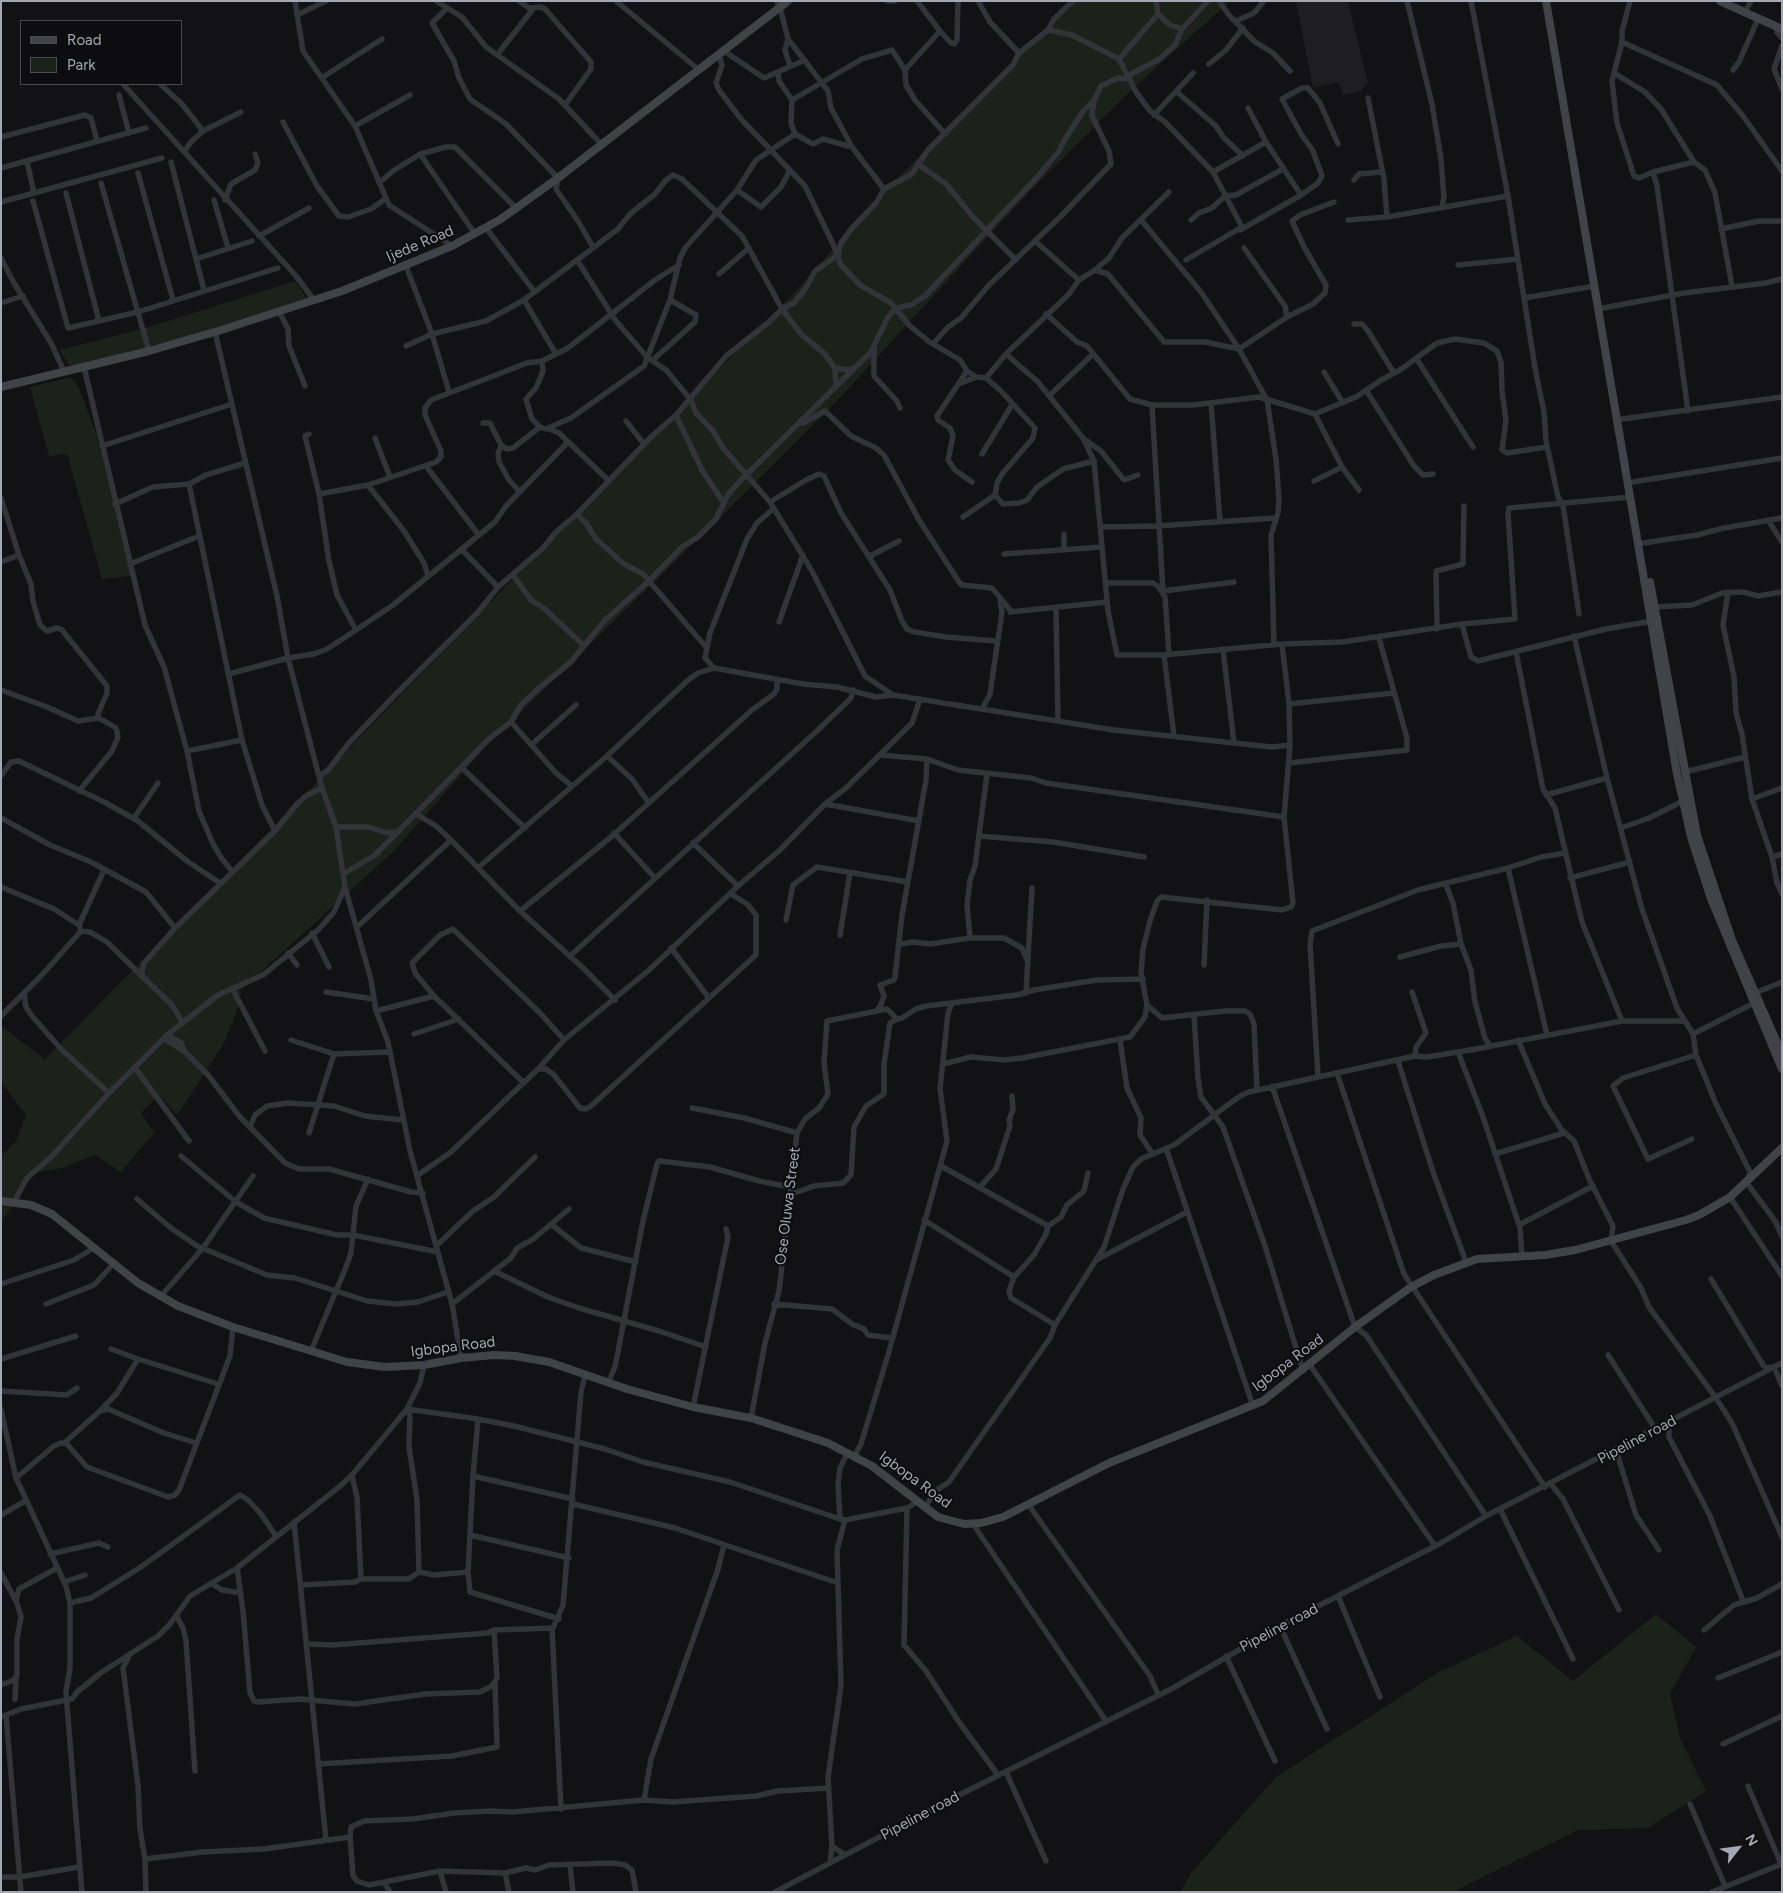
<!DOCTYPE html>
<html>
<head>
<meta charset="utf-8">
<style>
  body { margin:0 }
  #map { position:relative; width:1783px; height:1893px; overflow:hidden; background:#121214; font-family:Figtree,sans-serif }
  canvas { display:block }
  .frame { position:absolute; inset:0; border:2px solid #a2a9b5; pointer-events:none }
  .legend { position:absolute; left:20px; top:20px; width:162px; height:65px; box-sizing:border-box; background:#0d0d0f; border:1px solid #494b51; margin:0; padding:6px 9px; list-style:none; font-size:15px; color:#a2a9b5 }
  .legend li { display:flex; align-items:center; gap:10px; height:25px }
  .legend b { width:25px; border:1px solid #494b51 }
  .north { position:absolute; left:1713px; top:1823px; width:50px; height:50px; -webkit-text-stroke:4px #0d0d0f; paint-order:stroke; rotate:60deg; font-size:14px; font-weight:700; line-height:20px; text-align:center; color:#a2a9b5 }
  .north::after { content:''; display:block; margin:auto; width:18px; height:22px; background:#a2a9b5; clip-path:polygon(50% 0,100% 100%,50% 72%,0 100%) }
</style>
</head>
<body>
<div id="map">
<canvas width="1783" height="1893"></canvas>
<div class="frame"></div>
<ul class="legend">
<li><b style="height:6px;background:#414349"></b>Road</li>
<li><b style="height:14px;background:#1a221a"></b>Park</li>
</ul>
<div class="north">N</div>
</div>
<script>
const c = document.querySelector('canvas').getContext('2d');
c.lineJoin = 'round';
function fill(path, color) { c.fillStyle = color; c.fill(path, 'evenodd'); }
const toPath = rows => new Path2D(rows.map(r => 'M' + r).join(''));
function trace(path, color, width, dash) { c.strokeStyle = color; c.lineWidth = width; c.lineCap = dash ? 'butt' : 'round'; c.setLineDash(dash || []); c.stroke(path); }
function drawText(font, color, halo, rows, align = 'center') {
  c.font = font + ' Figtree,sans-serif'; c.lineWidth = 4; c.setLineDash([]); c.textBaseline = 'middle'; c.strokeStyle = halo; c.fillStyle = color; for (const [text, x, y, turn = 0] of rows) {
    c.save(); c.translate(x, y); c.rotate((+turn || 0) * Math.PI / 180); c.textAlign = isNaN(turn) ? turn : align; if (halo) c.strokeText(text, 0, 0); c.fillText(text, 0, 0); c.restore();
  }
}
const built = toPath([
  [1296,1,1348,1,1368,83,1361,91,1343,95,1338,82,1313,88]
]);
const green = toPath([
  [1071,1,1230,1,1127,94,1028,193,837,401,741,497,486,746,395,850,241,990,237,1011,223,1045,177,1115,159,1095,141,1113,154,1133,121,1172,95,1155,62,1168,33,1173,1,1223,1,1156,16,1141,26,1115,1,1082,1,1026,45,1059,285,815,595,494,793,294,872,205],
  [295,281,307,298,203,332,75,366,70,366,59,350,149,327],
  [71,377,79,388,96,433,132,576,102,579,67,454,49,456,30,387],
  [1656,1614,1696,1647,1670,1694,1680,1738,1706,1791,1648,1828,1578,1830,1453,1892,1180,1892,1191,1873,1276,1777,1439,1672,1517,1636,1573,1681]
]);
const street = toPath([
  [295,1,303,51,355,126,389,205,452,246],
  [436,1,462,17,486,47,559,99,602,145],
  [519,1,529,8,541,7,545,9,591,62,591,69,565,105],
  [616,1,699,70],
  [776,1,780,7,788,39,828,91,831,108,852,147,884,189],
  [887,1,895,1],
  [917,1,940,31,951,43,954,44,957,40,958,1],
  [978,1,990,22,1019,53],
  [1156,1,1158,14,1170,25,1182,29],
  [1219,1,1229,15,1254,41,1273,53,1290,71],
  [1407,1,1432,104,1441,159,1444,197,1442,208],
  [1471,1,1508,196,1535,368,1544,412,1546,441,1558,497,1563,505,1579,614],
  [1630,1,1622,31,1622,42,1717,85,1743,116,1782,171],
  [446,9,432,23,454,61,459,78,470,99,506,124,558,178,556,189,578,221,593,247],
  [1745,12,1751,1],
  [299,14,326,1],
  [1236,21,1254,13,1264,1],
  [1777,28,1777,32,1782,38],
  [1048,30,1072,35,1119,59,1136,92,1150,111,1165,122,1213,172,1242,227,1186,260],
  [788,39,785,50,790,66],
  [1622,42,1612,81,1617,123,1634,176,1639,178,1653,172,1657,186,1688,411],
  [1782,46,1774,69,1782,89],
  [724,51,764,78,805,60],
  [497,55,533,9],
  [719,55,722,65,716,83,719,90,741,119,805,186,833,244,841,265,860,285,891,303,909,325,928,341,960,360,967,371,976,377,986,378,1000,390,1035,428,1033,438,1002,474,997,483,995,495,963,517],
  [1119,59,1158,14],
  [1209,64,1226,50,1243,28],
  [905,70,940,31],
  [1733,70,1739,62,1758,19],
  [778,72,779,81,792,100,791,123,795,134,813,144,823,139,852,147],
  [1614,73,1645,92,1661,109,1694,162],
  [1129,75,1158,60,1175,45,1182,29,1208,1],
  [323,77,382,39],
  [123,84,296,276,314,300],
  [160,84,182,104,203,131],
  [1177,92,1216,126,1223,137,1243,156],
  [119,95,129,133],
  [1368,98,1384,179,1387,217,1508,196],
  [792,100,862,59,892,50,905,70,906,85,915,100,945,134],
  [1248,108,1266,142,1301,195],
  [1154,115,1193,73],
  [283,122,317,186,339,216,348,217,371,209,385,199],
  [355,126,410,95],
  [1,137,85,115,91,118,97,141],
  [184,152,191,142,203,131,241,112],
  [420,154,475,234],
  [27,161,34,193],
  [171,162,204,290],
  [918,164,946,184,973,217,1016,260],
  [1,168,146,128],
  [1213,172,1266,142],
  [1653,172,1694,162,1705,170,1715,193,1732,286],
  [138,173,173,300],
  [1354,180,1359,174,1382,172],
  [101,183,149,351],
  [379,183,393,171,420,154,446,147,455,147,516,208],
  [737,190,761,207,781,187,790,170],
  [66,193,99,321],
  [214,200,228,248],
  [225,200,231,184,255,170,258,163,255,154],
  [33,201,68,328,138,312,278,268],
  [1,202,162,158],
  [1141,220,1201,292,1239,349,1267,400,1276,459,1279,499,1278,513,1271,535,1274,645],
  [1191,220,1199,213,1212,208,1225,196,1236,195,1283,169],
  [1348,220,1387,217],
  [486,228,534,291],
  [1721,229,1759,221,1782,221],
  [1240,230,1301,195,1318,183,1322,176,1313,151,1301,134,1282,99,1302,88,1308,88,1320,103,1338,144],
  [259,236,309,208],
  [1035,241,1079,280],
  [1244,248,1285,306,1287,317],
  [1,258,14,283,51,343,64,371],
  [196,259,252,241],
  [577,260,616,321,647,357,666,370,691,400,696,413,713,431,723,448,770,502,812,571,865,676,893,695],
  [1458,265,1518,259],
  [406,266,432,334,449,392],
  [1095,270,1108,274,1164,342,1205,342,1239,349,1287,317,1313,304,1325,293,1326,285,1304,247,1292,221,1300,215,1334,202],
  [719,274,749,248],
  [1524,298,1595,286],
  [524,300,556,354],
  [1,303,23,296],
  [1603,308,1684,293,1766,283,1782,279],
  [279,311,288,329,289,346,305,386],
  [1046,314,1077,342,1087,346,1130,399,1152,405,1193,405,1259,397,1315,414,1358,396,1381,380,1400,370,1437,343,1455,339,1484,343,1497,351,1501,362,1502,392,1506,420,1502,450,1507,453,1547,447],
  [1354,324,1362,324,1368,331,1394,373],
  [215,332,277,596,288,658,322,788,336,827,345,887,371,980,376,1011,388,1042,410,1151,452,1304,461,1358],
  [933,344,948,327,961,318,989,285,1061,216,1111,164,1109,151,1092,116,1094,101],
  [406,346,432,334,486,321,524,300,618,229,630,214,655,194,665,181,673,175,682,179,742,236,782,309,802,335,824,353,835,368,850,370,854,368],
  [874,349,874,376,897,401,900,408],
  [1006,354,1038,382,1083,438,1094,461,1108,611,1117,655,1164,655,1282,644,1342,642,1462,624,1515,619,1508,514,1509,508,1631,497],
  [1416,358,1473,447],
  [653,360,695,322,696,315,670,300],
  [542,361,543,371,536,388,526,399,532,419,540,427,546,429,571,418,644,366,670,300,680,258,685,248,737,190,756,160,795,134],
  [84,367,145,625,164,667,187,751,199,811,213,844,222,859,232,871],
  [835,368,836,384],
  [967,371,937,416,938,420,950,428,953,436,948,460,955,470,972,482],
  [1324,372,1343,403],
  [986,378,1006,354,1069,294,1079,280,1095,270,1109,258,1122,238,1169,192],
  [959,384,976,377],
  [1366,390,1414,466,1423,475,1433,474],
  [1049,396,1092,355],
  [1211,403,1220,521],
  [1152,405,1163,591,1234,582],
  [676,415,702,470,723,502],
  [1622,419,1782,397],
  [626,421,644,444],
  [483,423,490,423,501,445,498,454,499,462,509,480,520,492],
  [803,423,825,411,851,436,876,448,884,455,919,520,959,582,962,585,992,588,1012,612],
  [549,429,559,433,609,481],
  [309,434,305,436,319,494],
  [375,438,390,477],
  [1087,441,1101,451,1124,480,1138,475],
  [501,445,507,449,513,448,540,427],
  [102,446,232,404],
  [982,454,1012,405],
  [426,466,478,534],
  [1342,467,1359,490],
  [1314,481,1342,467,1315,414],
  [1633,482,1782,458],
  [189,484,242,740,262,805,275,831],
  [368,485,404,531,424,563,428,576],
  [995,495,1003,504,1019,503,1027,500,1037,487,1063,469,1094,461],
  [1,498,19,555,31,584,33,601,40,625,47,631,57,628,62,630,107,686,107,693,98,714,99,718],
  [770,502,806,480,819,474,824,476,841,513,890,590,902,621,907,629,914,632,946,637,996,641],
  [115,504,153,487,189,484,206,475,245,463],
  [773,509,757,523,747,539,710,633,705,658,714,668,803,684,837,687,876,697,893,695,1114,730,1234,743,1272,747,1290,745],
  [577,514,586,523,596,539,624,564,643,574,706,647],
  [1768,520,1782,542],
  [1100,527,1157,526,1275,518],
  [1064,534,1064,550],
  [1643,543,1697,535,1724,528,1782,518],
  [461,549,498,587],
  [1004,554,1102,547],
  [870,556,899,541],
  [1,562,19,555],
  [130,564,199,536],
  [513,575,531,600,545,609,583,645],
  [1106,583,1153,583,1158,586,1165,597,1169,654],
  [1728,592,1723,625,1734,677,1736,713,1742,734,1752,799,1772,857,1777,883,1782,894],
  [1655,607,1692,605,1722,593,1743,592,1758,596,1782,592],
  [1056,608,1058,720],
  [1010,612,1107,602],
  [779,622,803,555],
  [1462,624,1471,657,1478,661,1606,629,1652,621],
  [1437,629,1436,571,1463,564,1464,506],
  [356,630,337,595,329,561,319,494,368,485,436,462,441,457,441,451,425,415,425,408,431,400,527,363,542,361,568,348,655,280,679,265],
  [1574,636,1607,778,1642,909,1677,1008,1693,1034,1696,1055,1716,1104,1750,1172,1747,1183,1775,1221,1782,1236],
  [1223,649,1234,743],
  [1516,652,1543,789,1555,808,1582,922,1622,1021],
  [1164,655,1174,736],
  [229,674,288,658,314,654,327,649,356,630,393,605,495,522,506,506,568,442],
  [1,690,47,707,78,721,99,718,116,728,118,737,112,751,79,791],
  [1289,704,1394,693],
  [982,709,990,694,1002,612,1000,599],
  [511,722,557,774,572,786],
  [531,745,576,705],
  [187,751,242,740],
  [880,755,927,759,958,770,1031,778,1046,783,1284,817],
  [607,756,632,779,648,802],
  [1289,763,1407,750,1407,738,1379,638],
  [462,768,525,828],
  [1685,772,1745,757],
  [1,776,11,762,19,761,104,802,138,821,187,861,220,883],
  [320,776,328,770,349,743,394,696,479,611,498,587,543,548,556,532,577,514,652,436,676,415,726,356,769,322,782,309,794,303,806,288,815,271,838,255,841,243,852,228,876,203,884,189,912,174,928,150,1013,65,1019,53,1048,30,1054,19,1073,1],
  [1546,795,1607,778],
  [1752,799,1782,788],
  [825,804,919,821],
  [416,814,436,826,451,840],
  [1,818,50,845,91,862,146,892,175,928],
  [134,818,158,783],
  [336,827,368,827,387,833,398,832],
  [1621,828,1649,818,1683,801],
  [614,833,654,877],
  [979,836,1053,842,1144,857],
  [693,843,738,886],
  [1772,857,1782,854],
  [479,867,607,756,687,681,698,673,714,668],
  [1508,868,1547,1035],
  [343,874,375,855,490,738,511,722,521,705,539,688,571,662,605,620,648,582,682,547,698,537,716,519,727,496,739,482,871,352,888,317,896,308,911,305,925,296,1040,174,1059,151,1065,139,1084,110,1094,101,1101,86,1118,78,1130,79],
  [1570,878,1630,862],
  [1446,885,1453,903,1461,944,1471,970,1475,1002,1485,1038,1490,1046],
  [1,887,54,909,79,925,81,931],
  [520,911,611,837,752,710,774,694,777,689,777,679],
  [786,920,793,885,817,867,908,882],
  [79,925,104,870],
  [357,927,451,840,520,911,583,968,615,1000],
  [81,931,90,932,107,942,172,1005,183,1023],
  [312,933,329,967],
  [840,935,850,873],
  [970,938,967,905,970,880,975,866,987,774],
  [900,944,914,942,930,944,970,938,1004,938,1022,948,1028,962],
  [671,948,709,998],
  [288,953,297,965],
  [570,956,818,730,851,698,853,690],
  [1400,957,1441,946,1461,944],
  [1204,965,1207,900],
  [141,976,144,963,175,928,275,831,297,804,306,796,322,788],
  [232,988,265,1051],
  [326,992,374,999],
  [1412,992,1426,1033,1416,1047,1415,1056],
  [24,993,26,1007,32,1016,61,1049,109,1093],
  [1026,993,1032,888],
  [1755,993,1782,982],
  [434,996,415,973,412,963,440,935,453,929,541,1014,564,1040],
  [376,1011,434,996,524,1083],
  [876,1011,880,1007,884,996,880,985,894,980,895,977,902,915,926,780,927,759],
  [1,1016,41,976,81,931],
  [1194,1016,1198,1078,1201,1097,1223,1127,1265,1246,1303,1371],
  [414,1034,459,1019],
  [1693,1034,1754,1003],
  [167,1035,181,1043,185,1052],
  [165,1039,185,1052,208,1075,240,1117,285,1163,299,1169,329,1169,411,1192,423,1193],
  [291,1040,334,1054],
  [1120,1040,1127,1088,1141,1118,1140,1135,1152,1153],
  [1518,1040,1545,1104,1561,1129,1574,1141,1590,1181,1613,1226,1611,1241,1641,1288,1649,1307,1716,1398,1732,1423,1782,1537],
  [1458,1052,1482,1114,1520,1228,1522,1256],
  [1398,1061,1433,1172,1466,1262],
  [943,1064,971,1057,1004,1060,1022,1058,1130,1037,1145,1017,1147,1005],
  [135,1068,189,1141],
  [538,1069,546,1069,554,1075,580,1108,586,1109,591,1106,756,955,756,915,747,904,731,894],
  [1337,1073,1404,1274,1545,1487],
  [1318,1076,1310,944,1312,931,1418,890,1508,868,1541,857,1565,853],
  [1272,1086,1355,1327,1366,1335,1486,1516],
  [1257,1090,1254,1024,1250,1014,1245,1011,1225,1011,1162,1018,1147,1005,1141,973,1143,949,1150,921,1157,901,1161,897,1282,910,1291,907,1293,903,1284,817,1290,745,1289,704,1282,644],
  [692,1108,744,1118,797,1133],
  [250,1127,255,1115,267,1106,288,1103,334,1106,365,1116,403,1120],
  [309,1133,334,1054,389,1052],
  [1692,1139,1648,1159,1613,1086,1623,1078,1696,1055],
  [1166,1148,1253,1406],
  [1495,1154,1564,1133],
  [181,1156,236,1202,264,1218,337,1235,353,1235,438,1252],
  [941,1166,1048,1226],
  [418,1175,451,1152,538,1069,564,1040,649,970,738,886,780,850,825,804,846,788,912,723,920,699],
  [980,1187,996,1169,1010,1126,1009,1120,1013,1110,1012,1096],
  [789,1195,814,1186,843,1183,851,1175,854,1127,866,1106,884,1094,884,1064,890,1023,897,1019],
  [1730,1197,1782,1276],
  [137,1199,171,1228,197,1246,267,1275,295,1278,367,1301,396,1304,418,1302,448,1292],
  [14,1202,27,1178,52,1156,109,1093,167,1035,218,995,263,975,319,929,334,912,345,887],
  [924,1220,1014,1277],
  [551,1224,581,1248,636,1262],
  [1519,1225,1593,1186],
  [436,1246,473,1211,494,1197,535,1157],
  [1098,1259,1187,1212],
  [494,1271,548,1297,579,1308,659,1331,706,1347],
  [1711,1279,1763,1365,1766,1368,1774,1367,1782,1386],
  [1,1284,74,1260,95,1247],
  [161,1296,203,1248,253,1176],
  [46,1304,94,1285,114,1263],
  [452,1304,511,1258,517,1248,532,1240,569,1209],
  [774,1304,832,1309,852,1324,864,1329,868,1335,892,1338],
  [1055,1325,1011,1298,1009,1291,1014,1277,1034,1255,1046,1234,1048,1226,1061,1217,1067,1205,1084,1191,1088,1173],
  [111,1349,138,1359,117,1393,100,1411,108,1409,164,1433,196,1443],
  [311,1351,346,1267,351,1253,356,1206,368,1179],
  [1608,1355,1656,1430],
  [1,1359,76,1336],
  [138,1359,218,1384],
  [1310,1365,1435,1546],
  [608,1383,615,1367,643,1221,657,1164,659,1161,710,1167,759,1181,790,1187],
  [1,1391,67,1395,77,1388],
  [693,1407,728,1237,726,1229],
  [1,1409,16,1478,66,1586,70,1603,70,1668,66,1692,82,1892],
  [407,1409,478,1419,473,1476,573,1499],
  [751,1418,765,1343,779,1291,797,1133,805,1119,819,1108,828,1094,824,1063,827,1021,887,1009,897,1019,902,1018,916,1009,926,1006,1017,995,1034,990,1097,980,1143,979],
  [478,1419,514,1426,605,1449,643,1462,730,1482,840,1519],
  [1669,1423,1669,1437,1710,1516,1743,1601],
  [64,1443,100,1411],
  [1616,1450,1636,1515,1659,1550],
  [855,1455,861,1444,888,1355,947,1141,940,1089,948,1013,952,1003],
  [352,1475,357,1497,361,1579],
  [16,1478,54,1446,61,1443,67,1444,87,1467,168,1497,175,1495,179,1490,230,1356,233,1327],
  [1551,1484,1563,1499,1619,1610],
  [573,1504,675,1528,838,1583],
  [1028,1504,1150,1676,1158,1694],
  [907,1508,904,1645,926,1671,959,1722,998,1775],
  [925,1508,934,1492,949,1482,1050,1338,1055,1325,1104,1247,1123,1189,1133,1167,1141,1159,1174,1145,1240,1096,1249,1092,1415,1056,1427,1057,1476,1049,1622,1021,1683,1021],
  [1500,1509,1573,1659],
  [1,1515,25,1501],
  [845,1520,907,1508,917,1502],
  [294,1522,326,1840],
  [973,1524,1106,1721],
  [470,1535,569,1558],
  [50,1554,99,1543,108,1547],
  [237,1568,243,1611,250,1693,254,1701,257,1702,300,1699,355,1704,425,1694,480,1692,492,1686,497,1678,494,1630],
  [419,1572,434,1575,468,1572,473,1476],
  [468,1572,470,1592,559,1619],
  [1,1573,17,1603,21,1617,17,1639,17,1675,14,1680,1,1685],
  [64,1582,85,1575],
  [211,1583,222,1590,241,1593],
  [301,1585,355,1582,361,1579,409,1579,419,1572,417,1500,409,1447,410,1416,407,1409],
  [1338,1596,1380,1697],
  [16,1600,19,1589,57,1568],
  [70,1603,91,1598,141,1567,240,1495,248,1500,261,1514,276,1536],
  [176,1615,183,1628,186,1641,195,1771],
  [1280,1626,1327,1729],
  [552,1628,561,1809],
  [1704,1630,1734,1605,1757,1598,1782,1584],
  [307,1644,333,1645,488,1633,494,1630,553,1628,563,1605,581,1392,585,1376],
  [129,1656,123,1668,138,1785,140,1829,145,1859,146,1892],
  [1226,1656,1275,1761],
  [1718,1678,1782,1652],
  [15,1699,16,1679],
  [6,1715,21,1892],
  [1,1717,21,1709,72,1699,77,1692,102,1672,158,1636,170,1624,190,1596,237,1568,339,1487,352,1475,407,1409,420,1383,424,1365],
  [1723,1744,1782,1716],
  [318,1764,452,1756,497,1747,495,1683],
  [1006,1772,1046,1861],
  [1748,1786,1781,1864],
  [644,1800,651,1759,718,1569,724,1545],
  [1690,1804,1725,1886],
  [832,1846,845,1855],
  [145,1859,202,1852,264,1849,350,1837],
  [830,1862,832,1846,828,1777,841,1686,837,1550,845,1520,840,1519,838,1484,840,1468,848,1452],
  [570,1865,573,1892],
  [440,1871,446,1892],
  [505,1873,509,1892],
  [1,1877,19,1877,79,1867],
  [385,1884,390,1892],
  [636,1892,632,1870,625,1865,613,1863,549,1865,535,1870,526,1868,505,1873,440,1871,369,1885,357,1881,353,1876,350,1837,351,1827,364,1821,413,1819,454,1813,491,1811,513,1812,644,1800,673,1802,756,1796,778,1791,829,1788],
  [775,1892,963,1793,1173,1688,1289,1621,1441,1543,1486,1516,1782,1363],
  [1712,1892,1782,1864]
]);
const secondary = toPath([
  [1546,1,1677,774,1691,837,1711,899,1782,1069],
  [1720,1,1782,29],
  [1,387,149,351,218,331,342,291,452,246,501,219,558,178,788,1],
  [1650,582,1697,835,1732,940,1782,1054],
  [1,1201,31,1205,52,1214,138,1283,178,1306,233,1327,347,1362,385,1367,424,1365,461,1358,494,1355,515,1356,549,1362,627,1389,693,1407,751,1418,828,1443,872,1466,938,1517,964,1524,981,1523,1003,1517,1109,1463,1263,1401,1355,1327,1411,1287,1434,1275,1477,1259,1545,1255,1575,1250,1686,1220,1699,1215,1730,1197,1782,1148]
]);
const streetNames = [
  ["Ijede Road",420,244,-23],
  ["Ose Oluwa Street",788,1206,-83],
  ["Igbopa Road",453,1347,-7],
  ["Igbopa Road",1288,1363,-37],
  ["Pipeline road",1637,1440,-28],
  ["Igbopa Road",915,1480,36],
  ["Pipeline road",1279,1628,-28],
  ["Pipeline road",920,1816,-28]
];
fill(built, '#1e1e21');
fill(green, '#1a221a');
trace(street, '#333439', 5.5);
trace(secondary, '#414349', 8);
drawText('15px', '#a2a9b5', '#0d0d0f', streetNames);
</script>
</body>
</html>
